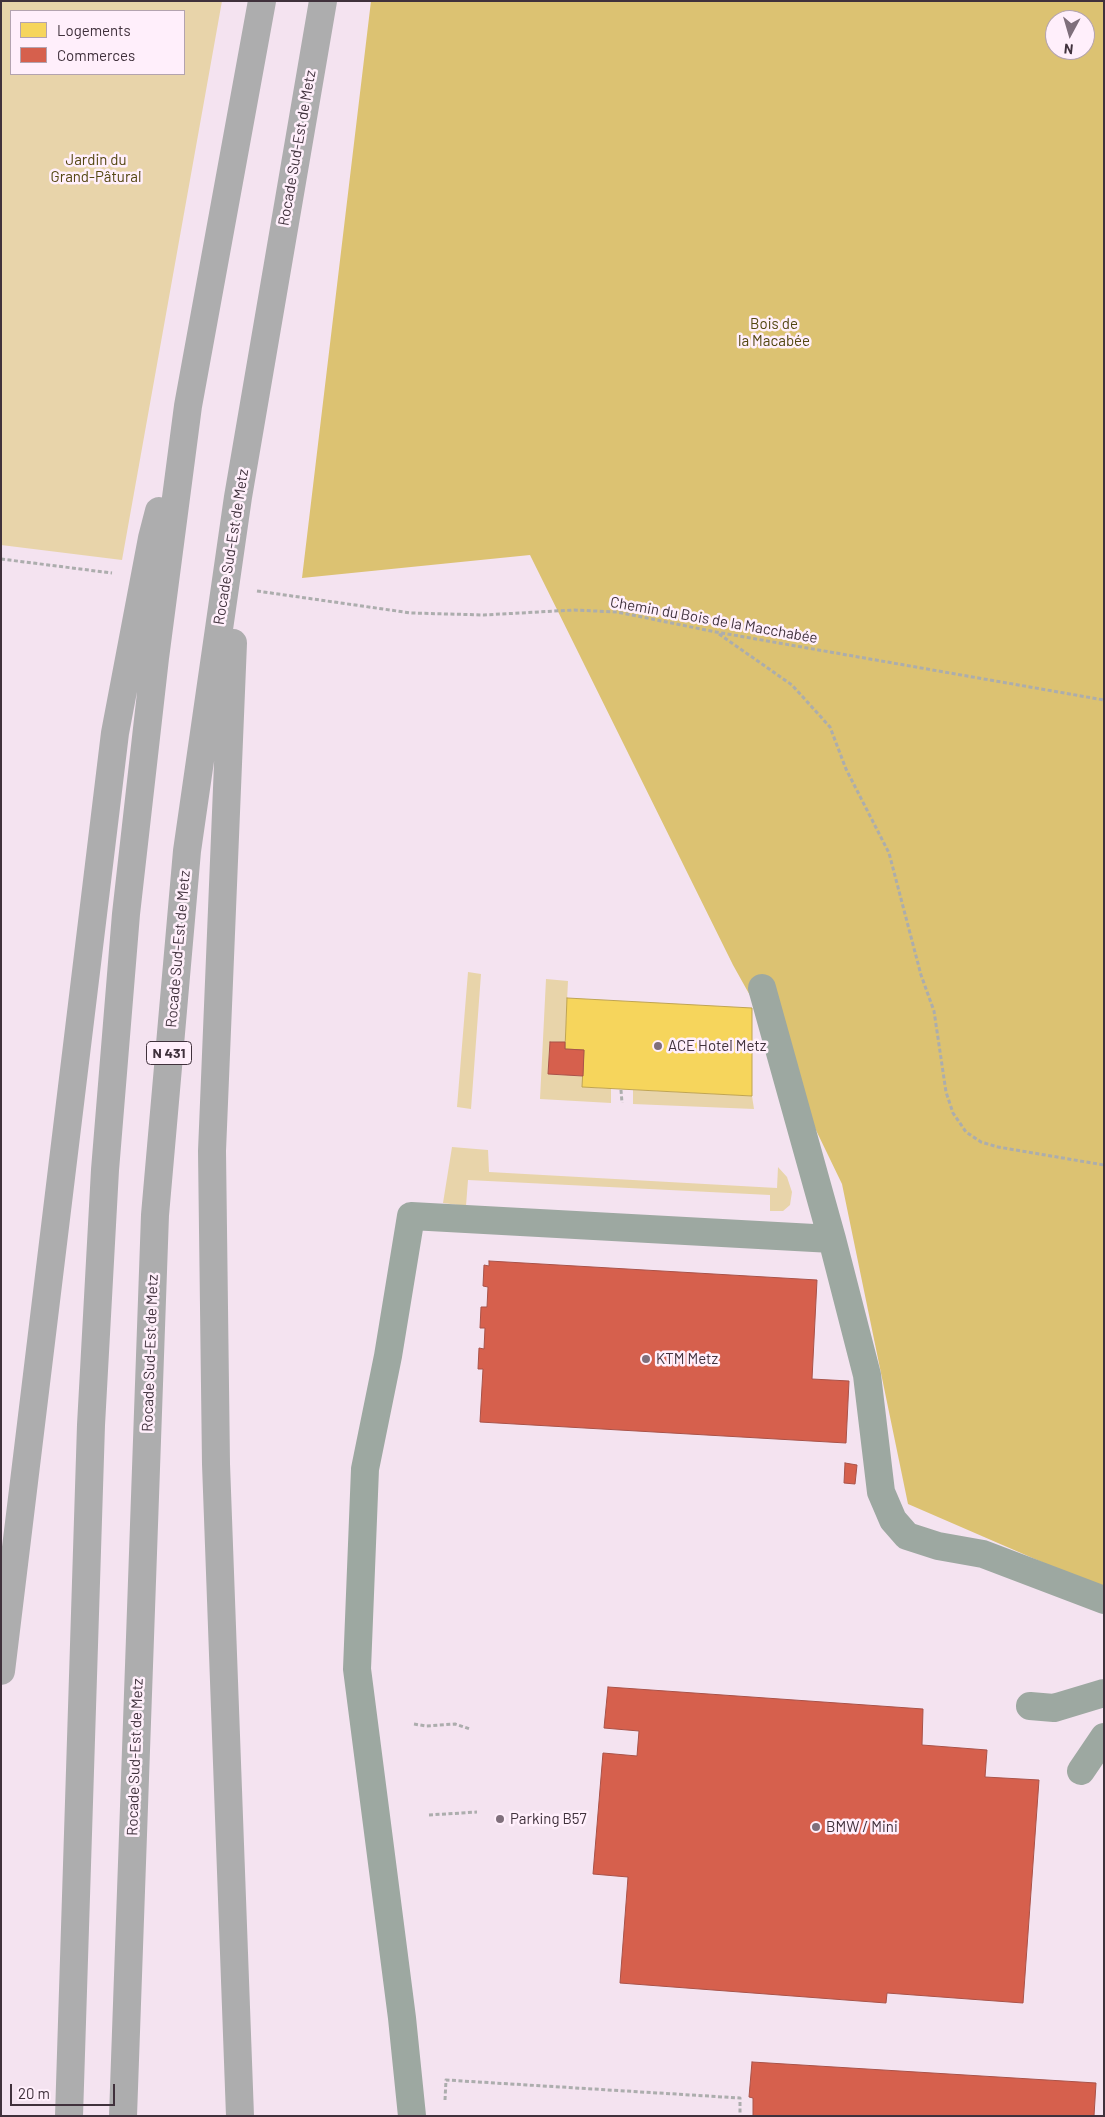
<!DOCTYPE html>
<html>
<head>
<meta charset="utf-8">
<style>
  body { margin:0 }
  #map { position:relative; width:1105px; height:2117px; overflow:hidden; background:#f4e3f0; font-family:Barlow,sans-serif }
  canvas { display:block }
  .frame { position:absolute; inset:0; border:2px solid #40313c; pointer-events:none }
  .legend { position:absolute; left:10px; top:10px; width:175px; height:65px; box-sizing:border-box; background:#ffeffb; border:1px solid #b3a3af; margin:0; padding:6px 9px; list-style:none; font-size:15px; color:#40313c }
  .legend li { display:flex; align-items:center; gap:10px; height:25px }
  .legend b { width:25px; border:1px solid #b3a3af }
  .north { position:absolute; left:1045px; top:10px; width:50px; height:50px; box-sizing:border-box; background:#ffeffb; border:1px solid #b3a3af; border-radius:50%; rotate:186deg; font-size:14px; font-weight:700; line-height:20px; text-align:center; color:#40313c }
  .north::after { content:''; display:block; margin:auto; width:18px; height:22px; background:#7f6f7b; clip-path:polygon(50% 0,100% 100%,50% 72%,0 100%) }
  .scale { position:absolute; left:10px; top:2084px; width:105px; height:22px; box-sizing:border-box; border:2px solid #40313c; border-top:0; padding-left:6px; font-size:15px; line-height:18px; white-space:nowrap; color:#40313c; -webkit-text-stroke:4px #ffeffb; paint-order:stroke }
</style>
</head>
<body>
<div id="map">
<canvas width="1105" height="2117"></canvas>
<div class="frame"></div>
<ul class="legend">
<li><b style="height:14px;background:#f6d55c"></b>Logements</li>
<li><b style="height:14px;background:#d6604d"></b>Commerces</li>
</ul>
<div class="north">N</div>
<div class="scale">20 m</div>
</div>
<script>
const c = document.querySelector('canvas').getContext('2d');
c.lineJoin = 'round';
function fill(path, color) { c.fillStyle = color; c.fill(path, 'evenodd'); }
const toPath = rows => new Path2D(rows.map(r => 'M' + r).join(''));
function trace(path, color, width, dash) { c.strokeStyle = color; c.lineWidth = width; c.lineCap = dash ? 'butt' : 'round'; c.setLineDash(dash || []); c.stroke(path); }
function drawText(font, color, halo, rows, align = 'center') {
  c.font = font + ' Barlow,sans-serif'; c.lineWidth = 5; c.setLineDash([]); c.textBaseline = 'middle'; c.strokeStyle = halo; c.fillStyle = color; for (const [text, x, y, turn = 0] of rows) {
    c.save(); c.translate(x, y); c.rotate((+turn || 0) * Math.PI / 180); c.textAlign = isNaN(turn) ? turn : align; if (halo) c.strokeText(text, 0, 0); c.fillText(text, 0, 0); c.restore();
  }
}
const green = toPath([
  [1,1,222,1,122,560,1,545],
  [11,11,184,11,184,74,11,74],
  [468,972,481,974,471,1109,457,1107],
  [546,979,568,981,565,1042,550,1042,548,1074,583,1076,582,1087,611,1089,611,1103,540,1099],
  [633,1090,752,1096,754,1109,633,1104],
  [452,1147,488,1150,489,1172,777,1188,778,1167,787,1177,792,1192,790,1205,783,1211,770,1211,770,1195,468,1180,466,1206,443,1203]
]);
const forest = toPath([
  [371,1,1104,1,1104,1589,908,1504,842,1184,757,1008,733,965,530,555,302,578],
  [1055,20,1085,20,1085,50,1055,50]
]);
const homes = toPath([
  [567,998,752,1008,752,1096,582,1087,584,1050,565,1049,567,998]
]);
const shops = toPath([
  [550,1042,565,1042,565,1049,584,1050,583,1076,548,1074,550,1042],
  [489,1261,817,1280,812,1379,849,1381,846,1443,480,1422,483,1369,478,1369,479,1348,484,1349,485,1328,480,1328,481,1307,487,1307,488,1287,483,1286,484,1265,489,1266,489,1261],
  [845,1463,857,1465,855,1484,844,1483,845,1463],
  [608,1687,923,1709,922,1745,987,1750,985,1777,1039,1780,1023,2003,887,1993,886,2003,620,1983,628,1877,593,1874,603,1753,637,1756,639,1731,604,1728,608,1687],
  [752,2062,1096,2083,1094,2116,753,2116,753,2098,749,2097,752,2062]
]);
const path = toPath([
  [1,559,112,573],
  [257,591,411,613,484,615,574,610,617,612,716,632,1104,700],
  [719,634,792,685,830,727,846,769,889,853,921,975,934,1011,946,1092,953,1113,966,1132,981,1142,998,1147,1104,1165],
  [621,1090,622,1103],
  [414,1724,426,1726,455,1724,470,1729],
  [429,1815,477,1812],
  [445,2100,446,2080,740,2098,740,2116]
]);
const minor = toPath([
  [762,988,832,1239,867,1375,881,1492,893,1520,907,1536,938,1546,983,1554,1104,1600],
  [1030,1706,1054,1708,1104,1693],
  [1081,1771,1104,1737],
  [412,2116,402,2018,357,1669,365,1469,388,1356,411,1216,832,1239]
]);
const highway = toPath([
  [233,643,212,1151,216,1464,240,2116],
  [1,1671,115,733,152,538,159,511],
  [69,2116,91,1425,105,1170,126,914,155,658,188,406,262,1],
  [123,2116,155,1215,187,851,238,497,323,1]
]);
const markers = [
  [658,1046,5,"#7f6f7b"],
  [646,1359,5,"#7f6f7b"],
  [500,1819,5,"#7f6f7b"],
  [816,1827,5,"#7f6f7b"]
];
const shields = [
  [169,1053,45]
];
const shieldNames = [
  ["N 431",169,1053]
];
const streetNames = [
  ["Rocade Sud-Est de Metz",297,148,-80],
  ["Rocade Sud-Est de Metz",231,547,-81],
  ["Chemin du Bois de la Macchabée",714,620,10],
  ["Rocade Sud-Est de Metz",178,949,-85],
  ["Rocade Sud-Est de Metz",150,1353,-88],
  ["Rocade Sud-Est de Metz",135,1757,-88]
];
const parkNames = [
  ["Jardin du",96,160],
  ["Grand-Pâtural",96,177],
  ["Bois de",774,324],
  ["la Macabée",774,341]
];
const poiNames = [
  ["ACE Hotel Metz",668,1046],
  ["KTM Metz",656,1359],
  ["Parking B57",510,1819],
  ["BMW / Mini",826,1827]
];
fill(green, '#e8d4aa');
fill(forest, '#dcc272');
fill(homes, '#f6d55c');
trace(homes, '#bfa452', 1);
fill(shops, '#d6604d');
trace(shops, '#a95248', 1);
trace(path, '#acadad', 3, [4, 2.5]);
trace(minor, '#9da8a1', 28);
trace(highway, '#adadae', 28);
for (const [x, y, r, color] of markers) { const dot = new Path2D(); dot.arc(x, y, r, 0, 2 * Math.PI); c.fillStyle = color; c.fill(dot); trace(dot, '#ffeffb', 2); }
for (const [x, y, w] of shields) { const box = new Path2D(); box.roundRect(x - w / 2, y - 11.5, w, 23, 4); c.fillStyle = '#ffeffb'; c.fill(box); trace(box, '#40313c', 1); }
drawText('bold 14px', '#40313c', null, shieldNames);
drawText('15px', '#40313c', '#ffeffb', streetNames);
drawText('15px', '#534611', '#ffeffb', parkNames);
drawText('15px', '#40313c', '#ffeffb', poiNames, 'left');
</script>
</body>
</html>
